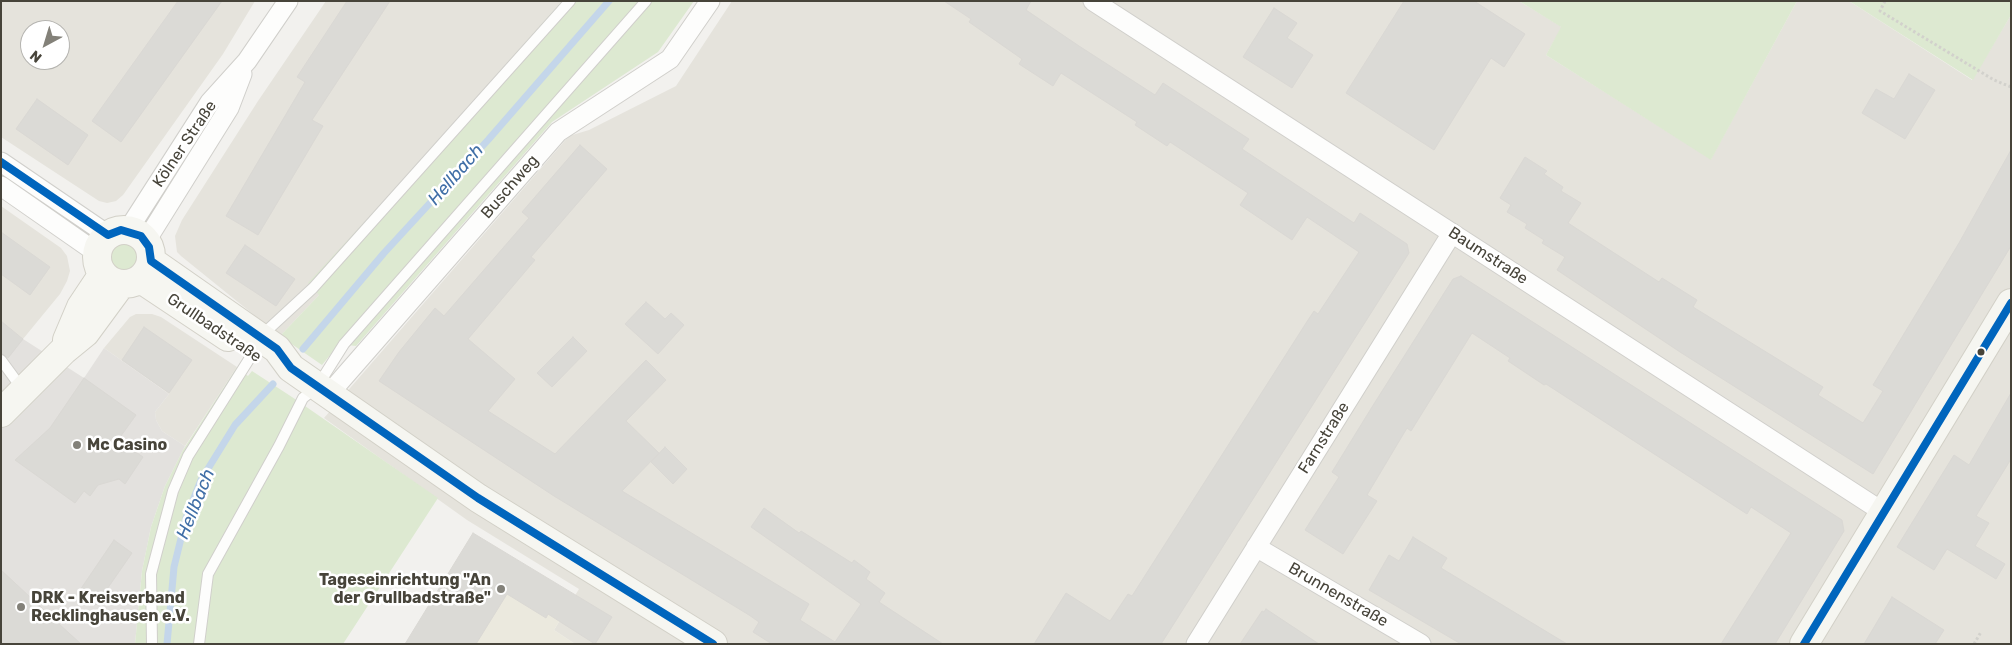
<!DOCTYPE html>
<html>
<head>
<meta charset="utf-8">
<style>
  body { margin:0 }
  #map { position:relative; width:2012px; height:645px; overflow:hidden; background:#f2f1ee; font-family:Rubik,sans-serif }
  canvas { display:block }
  .frame { position:absolute; inset:0; border:2px solid #47443a; pointer-events:none }
  .north { position:absolute; left:20px; top:20px; width:50px; height:50px; box-sizing:border-box; background:#fff; border:1px solid #b5b4b0; border-radius:50%; rotate:219deg; font-size:14px; font-weight:700; line-height:20px; text-align:center; color:#47443a }
  .north::after { content:''; display:block; margin:auto; width:18px; height:22px; background:#838179; clip-path:polygon(50% 0,100% 100%,50% 72%,0 100%) }
</style>
</head>
<body>
<div id="map">
<canvas width="2012" height="645"></canvas>
<div class="frame"></div>
<div class="north">N</div>
</div>
<script>
const c = document.querySelector('canvas').getContext('2d');
c.lineJoin = 'round';
function fill(path, color) { c.fillStyle = color; c.fill(path, 'evenodd'); }
const toPath = rows => new Path2D(rows.map(r => 'M' + r).join(''));
function trace(path, color, width, dash) { c.strokeStyle = color; c.lineWidth = width; c.lineCap = dash ? 'butt' : 'round'; c.setLineDash(dash || []); c.stroke(path); }
function drawText(font, color, halo, rows, align = 'center') {
  c.font = font + ' Rubik,sans-serif'; c.lineWidth = 5; c.setLineDash([]); c.textBaseline = 'middle'; c.strokeStyle = halo; c.fillStyle = color; for (const [text, x, y, turn = 0] of rows) {
    c.save(); c.translate(x, y); c.rotate((+turn || 0) * Math.PI / 180); c.textAlign = isNaN(turn) ? turn : align; if (halo) c.strokeText(text, 0, 0); c.fillText(text, 0, 0); c.restore();
  }
}
const residential = toPath([
  [1,1,255,1,223,54,123,195,116,201,107,203,99,201,1,137],
  [30,30,60,30,60,60,30,60],
  [326,1,562,1,416,166,309,283,320,294,280,336,181,256,177,252,175,236,182,220,258,101],
  [732,1,1519,1,1562,27,1546,55,1711,159,1797,1,1849,1,1972,80,2011,15,2011,644,575,644,554,630,579,589,467,520,324,418,569,136,589,130,676,86],
  [1,206,61,248,67,256,70,271,67,281,60,294,23,339,1,321],
  [136,314,152,314,161,317,237,367,185,446,162,431,156,420,155,412,169,394,104,348,130,317]
]);
const industrial = toPath([
  [1,321,23,339,84,378,104,348,169,394,155,412,156,420,162,431,185,446,165,486,151,527,142,571,135,644,1,644]
]);
const education = toPath([
  [473,533,575,595,554,630,575,644,405,644]
]);
const green = toPath([
  [562,1,694,1,658,52,552,122,356,346,339,344,322,365,280,336,319,295,308,283,416,166],
  [1519,1,1797,1,1711,160,1546,55,1561,27],
  [1849,1,2011,1,2011,15,1973,80],
  '109 258a14 14 0 1 1 28 0a14 14 0 1 1-28 0Z',
  [237,367,248,376,252,371,292,397,438,498,343,644,135,644,142,571,151,527,165,486,183,450]
]);
const stream = toPath([
  [303,349,384,253,488,140,609,1],
  [167,644,174,567,186,518,201,480,235,425,273,384]
]);
const building = toPath([
  [178,1,222,1,121,142,92,121,178,1],
  [347,1,390,1,312,120,323,126,258,235,226,216,305,82,297,77,347,1],
  [944,1,1031,1,1026,10,1079,46,1155,95,1163,83,1249,139,1242,149,1354,223,1360,213,1407,244,1409,253,1161,644,1034,644,1066,593,1110,621,1128,594,1132,596,1308,320,1314,311,1318,314,1359,252,1307,217,1292,240,1240,205,1248,193,1170,142,1167,146,1135,125,1137,122,1061,73,1053,86,1019,64,1022,59,969,22,971,19,944,1],
  [1404,1,1474,1,1525,34,1504,67,1491,58,1434,150,1346,93,1404,1],
  [1274,8,1297,23,1287,38,1313,55,1292,88,1243,57,1274,8],
  [1909,74,1935,90,1905,139,1862,113,1876,89,1894,99,1909,74],
  [37,99,88,135,68,165,16,129,37,99],
  [580,145,607,169,531,257,535,260,468,339,515,379,488,411,555,454,646,360,666,380,626,421,659,453,622,491,809,604,800,620,835,642,861,604,751,527,764,508,799,533,801,531,852,563,854,560,870,572,866,579,885,593,879,602,943,644,772,644,753,632,759,622,749,615,554,496,379,381,399,352,435,308,444,316,529,218,522,212,580,145],
  [2011,150,2011,246,1873,474,1680,352,1557,270,1565,257,1542,243,1544,240,1525,228,1527,224,1507,212,1511,205,1500,198,1525,157,1547,171,1544,174,1563,187,1561,191,1581,203,1568,223,1659,282,1662,278,1697,300,1693,307,1823,387,1818,395,1863,423,1883,391,1873,385,1959,243,2011,150],
  [1,232,50,267,30,295,1,274,1,232],
  [245,245,295,279,276,306,226,273,245,245],
  [1461,276,1842,520,1844,531,1775,644,1721,644,1791,533,1751,507,1747,514,1546,384,1544,385,1508,361,1510,358,1472,333,1411,431,1407,428,1367,495,1377,501,1343,554,1305,530,1339,477,1332,472,1372,407,1453,279,1461,276],
  [646,302,665,319,671,313,684,325,658,354,625,324,646,302],
  [1,321,23,339,8,358,1,353,1,321],
  [144,327,192,360,169,393,122,360,144,327],
  [573,337,587,351,552,387,537,373,573,337],
  [84,378,136,415,118,440,143,457,125,484,119,479,98,485,90,496,84,491,75,503,15,460,50,428,84,378],
  [2011,393,2011,459,1976,516,1989,523,1975,546,2005,564,1996,579,1947,549,1934,570,1897,547,1954,455,1969,465,2011,393],
  [665,447,687,469,673,484,651,462,665,447],
  [473,533,612,617,595,644,548,614,546,618,507,594,476,644,405,644,473,533],
  [1413,537,1447,558,1441,568,1567,644,1461,644,1369,590,1389,555,1399,561,1413,537],
  [114,540,132,553,96,605,78,593,114,540],
  [1,570,59,624,81,644,1,644,1,570],
  [1892,597,1944,630,1935,644,1864,644,1892,597],
  [1266,609,1319,644,1240,644,1262,611,1264,612,1266,609]
]);
const path = toPath([
  [1885,1,1880,11,1994,80,2011,87],
  [1974,644,1981,632]
]);
const lane = toPath([
  [261,336,313,288,570,1],
  [1,360,23,390],
  [152,644,151,574,173,491,188,456,253,353],
  [199,644,208,574,279,446,303,398,317,387,344,344,646,1]
]);
const street = toPath([
  [1093,1,1883,512],
  [1,162,108,235],
  [1,186,97,253],
  [128,230,210,102,247,61,288,1],
  [146,241,229,108,242,74],
  [328,395,558,132,670,59,710,1],
  [1256,547,1421,644],
  [1196,644,1452,233]
]);
const secondary = toPath([
  '97 257a27 27 0 1 1 54 0a27 27 0 1 1-54 0Z',
  [151,261,277,349,291,368,478,498,713,644],
  [141,279,228,337],
  [67,340,81,307,103,274],
  [1,413,63,351,85,333,121,284],
  [1804,644,2011,303]
]);
const bus1 = toPath([
  [1,162,108,235,121,230,141,236,149,247,151,261,277,349,291,368,478,498,713,644],
  [1804,644,2011,303]
]);
const markers = [
  [1981,352,4.5,"#47443a"],
  [77,445,5,"#838179"],
  [501,589,5,"#838179"],
  [21,607,5,"#838179"]
];
const streetNames = [
  ["Kölner Straße",185,144,-56],
  ["Buschweg",510,187,-49],
  ["Baumstraße",1488,256,33],
  ["Grullbadstraße",214,328,34],
  ["Farnstraße",1324,438,-58],
  ["Brunnenstraße",1338,595,30]
];
const poiNames = [
  ["Mc Casino",87,445],
  ["Tageseinrichtung \"An",491,580,"right"],
  ["der Grullbadstraße\"",491,598,"right"],
  ["DRK - Kreisverband",31,598],
  ["Recklinghausen e.V.",31,616]
];
const waterNames = [
  ["Hellbach",456,175,-49],
  ["Hellbach",196,504,-68]
];
fill(residential, '#e5e3dc');
fill(industrial, '#e3e1de');
fill(education, '#ebe9de');
fill(green, '#dde9d1');
trace(stream, '#c4d6ea', 7);
fill(building, '#dbdad6');
trace(building, '#dad8d4', 1);
trace(lane, '#d0cfcb', 12);
trace(street, '#d0cfcb', 21);
trace(secondary, '#d2d0c7', 30);
trace(path, '#d2d1cc', 3, [2.5, 2.5]);
trace(lane, '#fdfdfc', 10);
trace(street, '#fdfdfc', 19);
trace(secondary, '#f6f6f1', 28);
trace(bus1, '#0065bd', 8);
for (const [x, y, r, color] of markers) { const dot = new Path2D(); dot.arc(x, y, r, 0, 2 * Math.PI); c.fillStyle = color; c.fill(dot); trace(dot, '#fff', 2); }
drawText('16px', '#47443a', '#fff', streetNames);
drawText('bold 16px', '#47443a', '#fff', poiNames, 'left');
drawText('italic 18px', '#406fa7', '#fff', waterNames);
</script>
</body>
</html>
